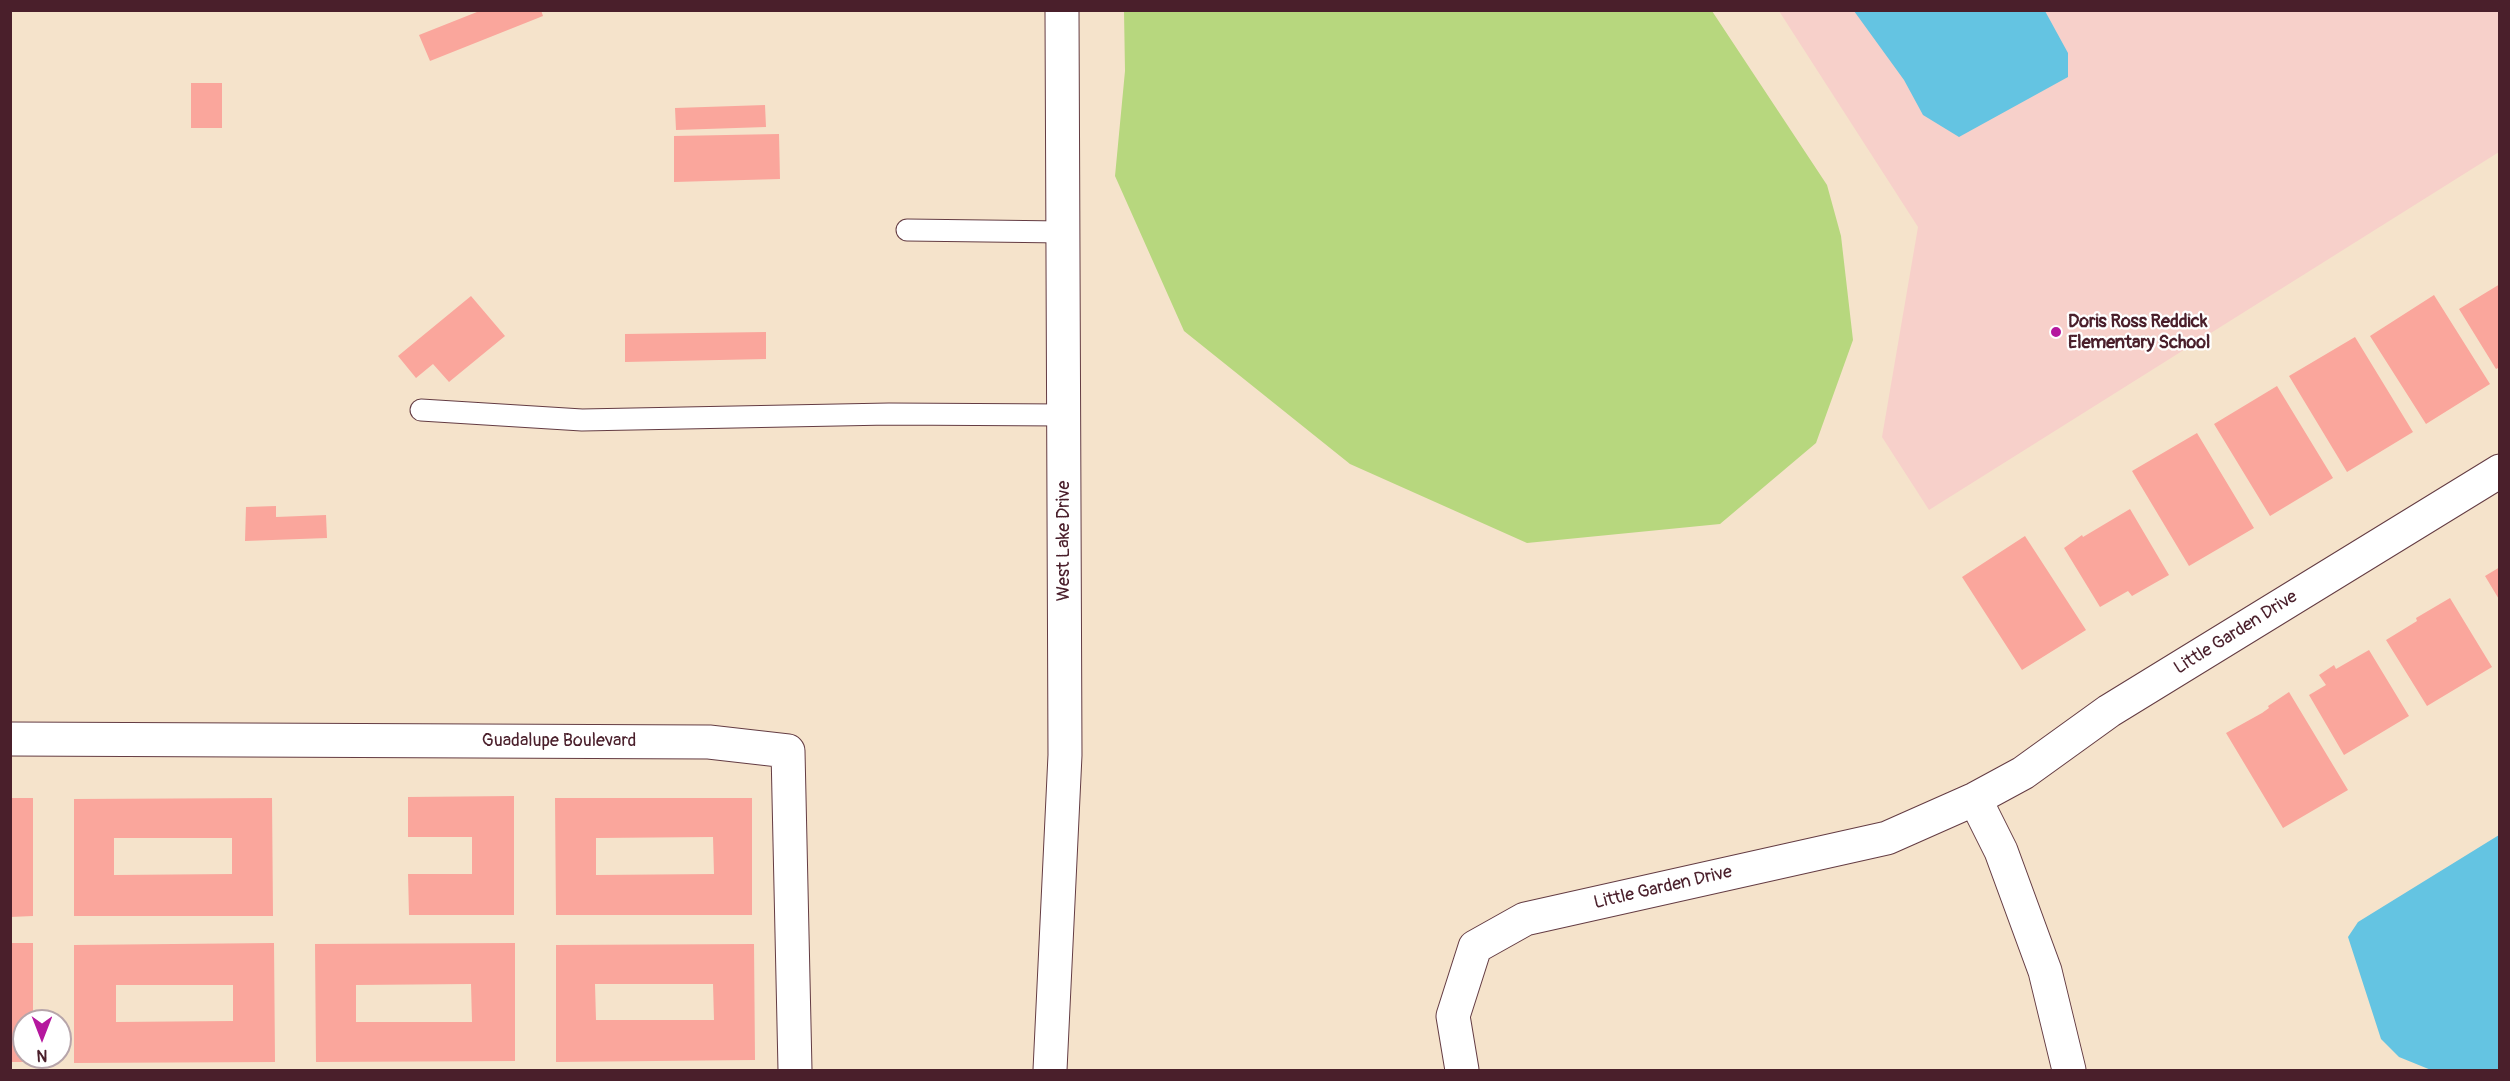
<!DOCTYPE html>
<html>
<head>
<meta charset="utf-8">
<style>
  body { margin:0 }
  #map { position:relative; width:2510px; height:1081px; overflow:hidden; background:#f5e3cb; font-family:Pangolin,sans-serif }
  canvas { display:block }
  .frame { position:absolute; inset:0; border:12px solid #4a1f2b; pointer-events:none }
  .north { position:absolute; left:12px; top:1009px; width:60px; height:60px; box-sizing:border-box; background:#fff; border:2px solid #b7a5aa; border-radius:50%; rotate:180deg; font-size:16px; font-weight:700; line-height:24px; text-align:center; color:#4a1f2b }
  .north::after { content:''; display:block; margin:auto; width:21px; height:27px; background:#b5179e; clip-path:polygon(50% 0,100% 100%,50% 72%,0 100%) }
</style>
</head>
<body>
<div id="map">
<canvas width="2510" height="1081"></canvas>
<div class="frame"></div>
<div class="north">N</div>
</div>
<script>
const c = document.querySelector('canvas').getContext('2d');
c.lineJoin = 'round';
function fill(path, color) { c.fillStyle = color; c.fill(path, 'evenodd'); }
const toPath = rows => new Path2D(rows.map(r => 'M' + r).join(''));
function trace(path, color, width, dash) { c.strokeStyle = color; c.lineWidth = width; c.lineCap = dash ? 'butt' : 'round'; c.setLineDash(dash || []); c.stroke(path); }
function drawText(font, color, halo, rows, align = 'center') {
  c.font = font + ' Pangolin,sans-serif'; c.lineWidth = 4.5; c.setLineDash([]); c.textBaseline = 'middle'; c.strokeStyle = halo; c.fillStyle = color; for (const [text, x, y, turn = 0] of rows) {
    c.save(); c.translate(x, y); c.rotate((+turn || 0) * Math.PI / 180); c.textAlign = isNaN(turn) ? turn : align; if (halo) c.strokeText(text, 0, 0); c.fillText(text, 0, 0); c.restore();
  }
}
const built = toPath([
  [1779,11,2499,11,2499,152,1929,510,1882,437,1918,227]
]);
const green = toPath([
  [1124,11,1712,11,1827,185,1841,236,1853,340,1816,443,1720,524,1527,543,1350,464,1184,331,1115,176,1125,71]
]);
const water = toPath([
  [1854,11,2045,11,2068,53,2068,77,1959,137,1923,115,1904,80],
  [2499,835,2499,1070,2431,1070,2399,1057,2381,1039,2348,937,2358,922]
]);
const building = toPath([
  [482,10,541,10,543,16,430,61,419,35],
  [191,83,222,83,222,128,191,128],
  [765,105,766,127,676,130,675,108],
  [779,134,780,179,674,182,674,136],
  [2500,284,2500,367,2496,369,2459,309],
  [2434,295,2490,384,2426,424,2370,336],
  [471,296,505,336,449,382,433,364,416,378,398,356],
  [766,332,766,359,625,362,625,334],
  [2355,337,2413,432,2347,472,2289,376],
  [2277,386,2333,478,2270,516,2214,424],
  [2197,433,2254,528,2189,566,2132,471],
  [276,506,276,517,326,515,327,538,245,541,246,507],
  [2130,509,2169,575,2132,596,2128,591,2100,607,2064,548,2082,535,2083,537],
  [2025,536,2086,630,2022,670,1962,577],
  [2500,567,2500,601,2485,576],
  [2450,598,2492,667,2427,706,2386,640,2417,621,2416,618],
  [2369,650,2409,716,2344,755,2309,695,2326,685,2319,675,2334,665,2336,669],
  [2289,692,2348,790,2283,828,2226,733,2262,713,2269,708,2268,706],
  [514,796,514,915,409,915,408,874,472,874,472,837,408,837,408,797],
  [10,798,33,798,33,916,10,917],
  [272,798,273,916,74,916,74,799],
  [114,838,232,838,232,874,114,875],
  [555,798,752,798,752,915,556,915],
  [713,837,714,874,596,875,596,838],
  [10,943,33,943,33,1021,24,1021,24,1057,33,1057,33,1062,10,1062],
  [274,943,275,1062,74,1063,74,945],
  [116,985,233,985,233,1021,116,1022],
  [515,943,515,1061,316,1062,315,944],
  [471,984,472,1022,356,1022,356,985],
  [754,944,755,1060,556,1062,556,945],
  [595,984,713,984,714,1020,596,1020]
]);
const service = toPath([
  [907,230,1063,232],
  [421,410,582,420,889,414,1063,415]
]);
const minor = toPath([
  [10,739,709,742,788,751,795,1070],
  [1975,799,2001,851,2045,971,2069,1070],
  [1462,1070,1453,1016,1475,947,1525,919,1887,838,1975,799,2023,773,2109,711,2500,471]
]);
const tertiary = toPath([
  [1050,1070,1065,755,1062,10]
]);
const markers = [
  [2056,332,6,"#b5179e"]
];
const poiNames = [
  ["Doris Ross Reddick",2068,322],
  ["Elementary School",2068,343]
];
const streetNames = [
  ["West Lake Drive",1064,541,-90],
  ["Little Garden Drive",2236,633,-32],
  ["Guadalupe Boulevard",559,741],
  ["Little Garden Drive",1663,888,-13]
];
fill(built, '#f7d0ca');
fill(green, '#b7d77e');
fill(water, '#64c4e2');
fill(building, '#faa69c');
trace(service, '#643c43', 23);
trace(minor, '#643c43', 35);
trace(tertiary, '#643c43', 35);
trace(service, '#fff', 21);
trace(minor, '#fff', 33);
trace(tertiary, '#fff', 33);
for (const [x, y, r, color] of markers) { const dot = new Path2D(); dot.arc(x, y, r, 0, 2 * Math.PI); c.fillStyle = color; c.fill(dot); trace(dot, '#fff', 2); }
drawText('bold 18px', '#4a1f2b', '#fff', poiNames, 'left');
drawText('18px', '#4a1f2b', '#fff', streetNames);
</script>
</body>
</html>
